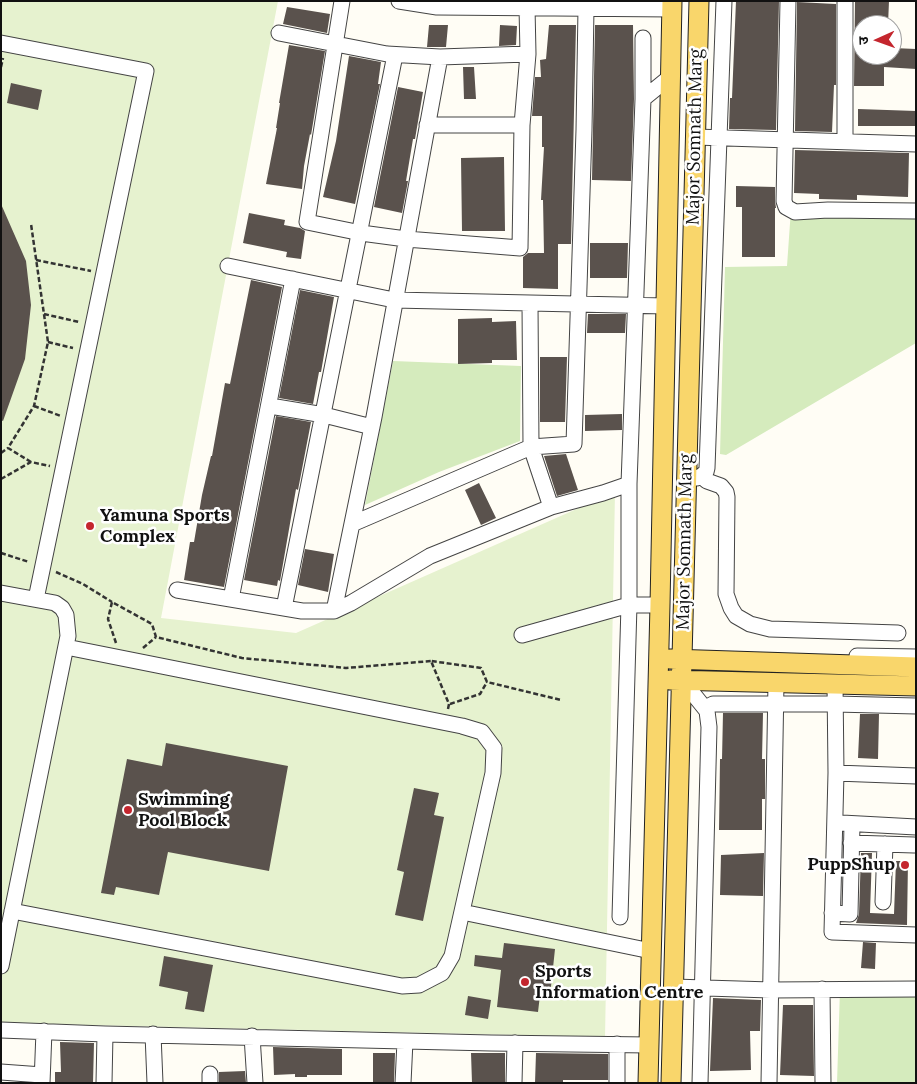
<!DOCTYPE html>
<html>
<head>
<meta charset="utf-8">
<style>
  body { margin:0 }
  #map { position:relative; width:917px; height:1084px; overflow:hidden; background:#fffdf5; font-family:Lora,"Noto Sans Devanagari",serif }
  canvas { display:block }
  .frame { position:absolute; inset:0; border:2px solid #111; pointer-events:none }
  .north { position:absolute; left:852px; top:15px; width:50px; height:50px; box-sizing:border-box; background:#fff; border:1px solid #a0a0a0; border-radius:50%; rotate:268deg; font-size:14px; font-weight:700; line-height:20px; text-align:center; color:#111 }
  .north::after { content:''; display:block; margin:auto; width:18px; height:22px; background:#c4262e; clip-path:polygon(50% 0,100% 100%,50% 72%,0 100%) }
</style>
</head>
<body>
<div id="map">
<canvas width="917" height="1084"></canvas>
<div class="frame"></div>
<div class="north">उ</div>
</div>
<script>
const c = document.querySelector('canvas').getContext('2d');
c.lineJoin = 'round';
function fill(path, color) { c.fillStyle = color; c.fill(path, 'evenodd'); }
const toPath = rows => new Path2D(rows.map(r => 'M' + r).join(''));
function trace(path, color, width, dash) { c.strokeStyle = color; c.lineWidth = width; c.lineCap = dash ? 'butt' : 'round'; c.setLineDash(dash || []); c.stroke(path); }
function drawText(font, color, halo, rows, align = 'center') {
  c.font = font + ' Lora,serif'; c.lineWidth = 5; c.setLineDash([]); c.textBaseline = 'middle'; c.strokeStyle = halo; c.fillStyle = color; for (const [text, x, y, turn = 0] of rows) {
    c.save(); c.translate(x, y); c.rotate((+turn || 0) * Math.PI / 180); c.textAlign = isNaN(turn) ? turn : align; if (halo) c.strokeText(text, 0, 0); c.fillText(text, 0, 0); c.restore();
  }
}
const green = toPath([
  [791,209,916,214,916,343,726,455,720,454,725,267,787,266],
  [393,361,521,366,520,441,439,472,365,505],
  [840,989,916,994,916,1083,837,1083]
]);
const pitch = toPath([
  [1,1,278,1,161,618,296,633,615,492,605,1037,1,1023]
]);
const building = toPath([
  [736,1,779,1,776,130,729,129,730,98,732,98],
  [855,1,889,1,888,25,862,25,862,55,893,55,893,48,916,49,916,69,884,67,884,86,854,86],
  [797,2,836,4,836,85,834,85,832,132,795,131],
  [287,7,330,14,327,33,283,24],
  [429,25,448,25,446,47,427,47],
  [500,25,517,26,516,45,499,46],
  [549,25,576,25,571,244,558,244,558,289,523,288,523,257,528,253,544,253,543,200,541,200,544,147,542,147,542,116,532,116,535,77,541,77,540,60,546,59],
  [595,25,633,25,634,99,631,181,592,180],
  [289,45,325,51,311,135,310,134,304,166,302,189,266,184,277,128,276,128,280,103,279,103],
  [349,56,381,62,378,84,380,84,355,204,323,197,336,141],
  [463,67,474,67,476,99,464,99],
  [11,83,42,90,38,110,7,103],
  [398,87,423,92,415,139,413,139,406,181,408,181,402,213,374,207],
  [858,109,916,111,916,126,858,126],
  [795,150,909,153,908,197,857,195,857,200,819,199,819,194,794,193],
  [504,157,505,231,462,231,461,158],
  [736,186,775,187,775,201,776,208,775,208,775,257,742,257,742,207,736,207],
  [1,204,26,261,31,305,25,359,3,421,1,420],
  [249,213,285,220,284,225,300,228,305,231,301,259,286,257,287,252,243,243],
  [590,243,628,243,627,278,590,278],
  [251,280,282,287,224,587,184,580,190,542,194,542,202,495,211,456,212,456,225,383,230,384],
  [300,290,334,297,321,372,319,372,313,404,279,398],
  [588,314,626,314,625,333,587,333],
  [492,318,492,322,516,321,517,360,492,360,492,363,458,364,458,319],
  [540,357,567,357,565,422,540,422],
  [622,414,622,430,585,431,585,415],
  [276,416,311,422,298,490,296,489,280,581,278,580,277,586,244,580],
  [566,454,578,490,557,496,544,456],
  [479,483,496,518,481,525,465,490],
  [305,549,334,554,328,592,298,585],
  [723,713,763,713,762,759,765,759,765,799,762,799,762,830,719,830,720,759,722,759],
  [860,714,879,714,878,759,858,758],
  [166,743,288,766,269,871,168,852,159,895,116,887,114,895,101,893,127,759,162,766],
  [414,788,439,793,434,815,444,817,423,921,395,915,404,872,397,870],
  [764,853,763,896,720,895,721,855],
  [861,853,872,853,870,913,894,914,896,861,908,861,907,925,856,923,859,914],
  [863,942,876,943,875,969,861,968],
  [504,943,555,949,550,996,540,995,538,1012,497,1007,501,970,474,966,475,955,502,958],
  [164,956,213,965,204,1012,185,1009,188,992,159,986],
  [468,996,491,1000,488,1019,465,1015],
  [713,998,761,1000,760,1031,750,1031,751,1070,710,1071],
  [783,1005,813,1005,814,1076,780,1075],
  [60,1042,94,1043,93,1083,55,1083,55,1072,61,1072],
  [273,1047,342,1049,342,1075,307,1075,307,1077,295,1077,295,1074,274,1075],
  [373,1053,395,1053,394,1083,373,1083],
  [471,1053,505,1053,505,1083,472,1083],
  [536,1053,608,1054,608,1080,563,1080,563,1083,535,1083],
  [245,1071,246,1083,219,1083,219,1072]
]);
const path = toPath([
  [1,67,3,58],
  [36,260,91,271],
  [44,314,79,322],
  [48,342,73,348],
  [34,406,61,416],
  [1,453,8,448],
  [31,462,8,448,34,406,48,342,31,224],
  [1,479,31,462,50,466],
  [1,553,29,562],
  [56,572,83,584,112,602],
  [116,643,108,619,112,602,152,624,156,637,242,658,346,668,431,661],
  [143,648,156,637],
  [450,704,480,694,487,682],
  [448,709,449,704,431,661,481,668,487,682,561,700]
]);
const minor = toPath([
  [342,1,307,222,361,233,406,239,520,248,522,125,528,54,527,7],
  [399,1,437,7,672,9],
  [788,1,784,201,786,207,795,212,828,210,916,211],
  [845,1,845,141],
  [279,33,387,54,440,57,528,54],
  [643,38,643,99],
  [1,43,146,71,36,599],
  [427,125,522,125],
  [695,137,916,144],
  [228,266,394,300,666,306],
  [530,303,531,447,551,507],
  [270,406,324,415,372,427],
  [701,476,707,481,721,486,726,492,727,497,726,594,731,608,736,616,750,624,770,629,898,633],
  [687,478,697,478,701,476,706,472,707,468,724,1],
  [352,524,531,447,574,444,584,130,586,8],
  [177,590,302,611,334,611,351,603,430,556,551,507,603,493,629,484],
  [1,593,55,603,62,608,66,615,68,636,1,966],
  [231,599,293,279],
  [284,608,395,55],
  [334,611,374,417,440,57],
  [522,635,629,605,660,605],
  [857,656,916,657],
  [682,680,707,711,709,727,700,1083],
  [835,684,836,773,832,932,916,935],
  [705,708,713,704,835,704,916,706],
  [836,773,916,776],
  [842,823,916,827],
  [851,843,914,845],
  [883,902,885,844],
  [12,911,402,986,419,985,442,973,452,956,493,773,494,748,482,732,462,726,66,647],
  [462,912,651,951],
  [832,913,850,914,852,824],
  [620,917,629,605,629,484,643,99,670,77],
  [673,987,771,990,916,989],
  [822,989,823,1083],
  [1,1030,105,1034,491,1043,649,1045],
  [153,1034,155,1083],
  [252,1036,255,1083],
  [1,1072,42,1075],
  [42,1083,44,1031],
  [104,1083,105,1034],
  [210,1083,210,1074],
  [403,1083,405,1041],
  [514,1083,515,1043],
  [617,1083,617,1044],
  [769,1083,776,683]
]);
const major = toPath([
  [670,659,916,667],
  [670,680,916,686],
  [648,1083,660,605,672,1],
  [671,1083,699,1]
]);
const markers = [
  [90,526,5,"#c4262e"],
  [128,810,5,"#c4262e"],
  [905,865,5,"#c4262e"],
  [525,982,5,"#c4262e"]
];
const streetNames = [
  ["Major Somnath Marg",695,137,-89],
  ["Major Somnath Marg",685,542,-89]
];
const poiNames = [
  ["Yamuna Sports",100,516],
  ["Complex",100,537],
  ["Swimming",138,800],
  ["Pool Block",138,821],
  ["PuppShup",895,865,"right"],
  ["Sports",535,972],
  ["Information Centre",535,993]
];
fill(green, '#d5ebbd');
fill(pitch, '#e6f2cf');
fill(building, '#5a524d');
trace(minor, '#444', 17);
trace(major, '#222', 21);
trace(path, '#333', 2.5, [5, 2.5]);
trace(minor, '#fff', 15);
trace(major, '#f9d66b', 19);
for (const [x, y, r, color] of markers) { const dot = new Path2D(); dot.arc(x, y, r, 0, 2 * Math.PI); c.fillStyle = color; c.fill(dot); trace(dot, '#fff', 2); }
drawText('18px', '#111', '#fff', streetNames);
drawText('bold 18px', '#111', '#fff', poiNames, 'left');
</script>
</body>
</html>
